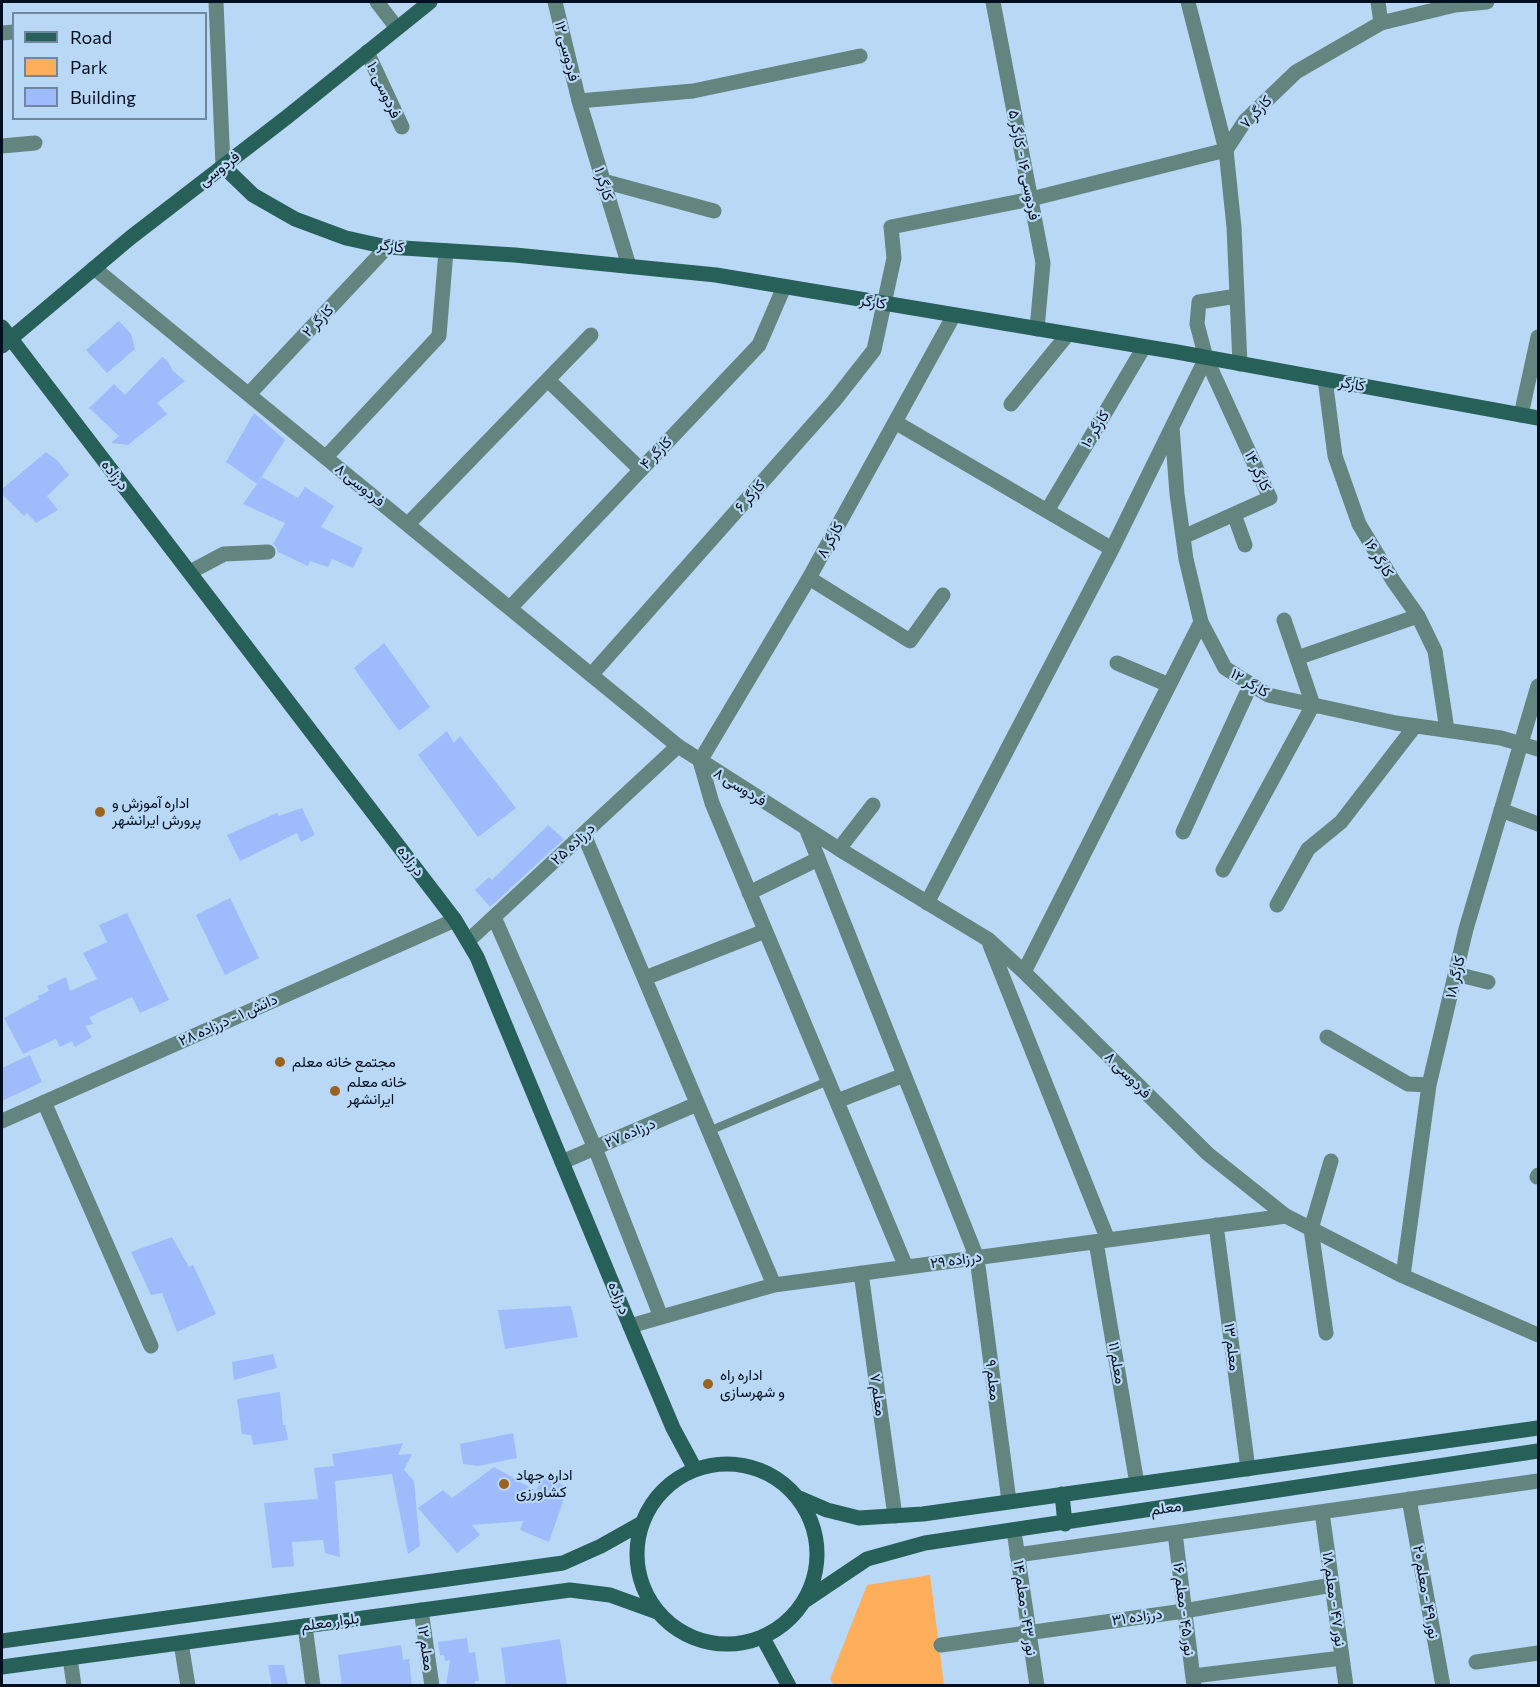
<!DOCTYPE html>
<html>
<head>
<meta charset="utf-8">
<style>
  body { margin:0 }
  #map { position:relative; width:1540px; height:1687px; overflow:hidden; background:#b9d8f5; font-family:Commissioner,sans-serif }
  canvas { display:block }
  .frame { position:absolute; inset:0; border:3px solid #000f1f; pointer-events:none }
  .legend { position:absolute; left:12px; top:12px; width:195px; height:108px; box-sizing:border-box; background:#b9d8f5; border:2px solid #6f889f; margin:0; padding:8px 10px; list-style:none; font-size:18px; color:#000f1f }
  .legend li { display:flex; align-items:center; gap:12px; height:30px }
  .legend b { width:30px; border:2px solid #6f889f }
</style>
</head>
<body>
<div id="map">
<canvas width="1540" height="1687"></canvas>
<div class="frame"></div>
<ul class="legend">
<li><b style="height:8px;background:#275f59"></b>Road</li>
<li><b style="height:16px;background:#fcae5a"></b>Park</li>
<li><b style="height:16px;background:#9fbbfb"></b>Building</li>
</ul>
</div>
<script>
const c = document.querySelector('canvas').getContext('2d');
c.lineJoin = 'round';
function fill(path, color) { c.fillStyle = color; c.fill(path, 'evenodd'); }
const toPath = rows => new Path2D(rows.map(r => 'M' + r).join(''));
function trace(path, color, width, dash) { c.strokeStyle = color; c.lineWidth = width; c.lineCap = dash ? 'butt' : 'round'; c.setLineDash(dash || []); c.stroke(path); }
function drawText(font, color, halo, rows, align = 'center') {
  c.font = font + ' Commissioner,Vazirmatn,sans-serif'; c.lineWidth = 4.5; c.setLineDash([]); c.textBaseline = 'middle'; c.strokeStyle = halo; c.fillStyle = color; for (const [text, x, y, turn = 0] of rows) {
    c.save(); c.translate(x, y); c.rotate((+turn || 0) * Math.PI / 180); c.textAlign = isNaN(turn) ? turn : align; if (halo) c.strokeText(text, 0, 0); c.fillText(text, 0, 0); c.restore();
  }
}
const green = toPath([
  [930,1575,944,1685,834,1685,830,1679,867,1585]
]);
const building = toPath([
  [119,321,131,334,135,349,107,373,86,350],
  [162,357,167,360,173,371,185,381,157,403,167,414,128,445,111,443,119,436,89,408,114,384,125,395],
  [254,413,285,440,257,484,226,462],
  [46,452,57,460,69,475,47,496,58,510,36,523,27,513,24,516,2,494,2,489],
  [262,477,298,498,305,487,334,506,321,527,363,548,353,568,332,559,328,567,310,561,308,566,278,552,276,547,273,544,285,523,243,504],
  [384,643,430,707,399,731,354,668],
  [447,731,454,743,460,736,516,808,478,837,418,755],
  [302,808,315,835,301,842,297,833,240,861,227,835,277,813,279,816],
  [548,825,564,839,490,907,475,890,489,877,492,880],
  [230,898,259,958,225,975,196,915],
  [127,913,169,1000,140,1013,132,997,89,1017,93,1024,85,1026,92,1037,75,1047,72,1041,60,1047,56,1039,23,1054,4,1018,39,999,38,996,49,991,47,986,66,977,70,991,97,979,83,953,107,942,99,925],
  [30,1055,42,1082,2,1101,2,1068],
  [172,1237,189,1267,193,1265,216,1314,177,1332,162,1293,151,1295,131,1252],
  [571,1306,578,1337,505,1349,498,1310],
  [273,1354,277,1368,234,1380,232,1362],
  [280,1392,283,1425,285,1425,288,1440,253,1445,251,1435,242,1434,237,1399],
  [513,1433,517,1458,478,1466,463,1464,460,1444],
  [403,1443,398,1455,412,1454,404,1470,414,1481,420,1546,408,1554,392,1474,335,1481,340,1557,325,1553,323,1540,292,1542,294,1566,272,1568,264,1503,318,1499,314,1468,334,1466,332,1454],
  [494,1467,536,1491,542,1476,568,1487,549,1542,520,1530,523,1521,472,1525,480,1535,457,1553,418,1508,443,1490,452,1498],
  [467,1638,469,1653,475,1652,479,1681,475,1681,475,1686,446,1686,450,1660,445,1661,444,1655,440,1655,438,1642],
  [560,1639,567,1686,506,1686,501,1648],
  [401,1645,403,1660,409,1659,412,1686,342,1686,338,1655],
  [268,1665,284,1665,288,1686,272,1686]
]);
const lane = toPath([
  [709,1131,828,1081]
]);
const street = toPath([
  [216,2,223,166],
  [377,2,397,28],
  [555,2,579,101,629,266],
  [993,2,1043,263,1037,329],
  [1378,2,1381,23],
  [2,33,14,32],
  [367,52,402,127],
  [579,101,693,91,860,56],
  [2,146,35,143],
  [603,181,714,211],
  [94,268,678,746,839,849,989,940,1024,972,1208,1154,1286,1216,1403,1276,1538,1335],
  [1240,364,1234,227,1226,150,1245,121,1296,72,1381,23,1455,5,1487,2],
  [1325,379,1335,456,1359,524,1394,582,1418,616,1435,651,1447,730],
  [548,380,641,470],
  [249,394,387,247],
  [1011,404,1068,334],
  [1521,415,1538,337],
  [895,422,1112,549],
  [1172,427,1177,494,1186,559,1201,622,1225,668,1268,695,1396,723,1501,738,1538,749],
  [326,457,439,336,446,251],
  [1047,511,1144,347],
  [1234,514,1245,545],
  [408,524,591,335],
  [1183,537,1270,498,1206,358,1197,324,1199,302,1237,296],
  [190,572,224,554,268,552],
  [809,578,910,641,943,595],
  [510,608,759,345,784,287],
  [1297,658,1418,616],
  [1117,663,1169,685],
  [592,674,834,401,874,350,894,258,891,227,1031,199,1226,150,1188,2],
  [1501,810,1538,824],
  [806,828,977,1258,1009,1501],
  [1183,832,1251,684],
  [584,835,774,1285],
  [839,849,873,805],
  [1223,870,1313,705,1284,620],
  [749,893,818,859],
  [927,903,1112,549,1206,358],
  [1277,905,1308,849,1341,822,1415,726],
  [494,917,595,1148,661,1317],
  [468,941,678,746],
  [990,945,1108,1240],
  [1024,972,1201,622],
  [1456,974,1488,982],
  [645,978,765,931],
  [1327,1037,1408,1084,1429,1085],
  [837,1101,904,1075],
  [44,1102,151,1346],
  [2,1121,455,920],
  [562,1162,697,1104],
  [1537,1177,1538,1175],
  [1216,1225,1248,1469],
  [1096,1242,1137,1484],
  [906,1267,712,803,700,761,809,578,954,315],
  [861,1273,895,1516],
  [1403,1276,1429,1085,1466,929,1538,686],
  [630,1326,774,1285,1286,1216],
  [1326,1333,1311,1229,1331,1161],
  [1409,1499,1443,1686],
  [1322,1512,1346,1686],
  [1014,1531,1037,1686],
  [1175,1533,1194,1686],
  [1017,1555,1538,1481],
  [421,1610,432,1686],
  [305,1626,313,1686],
  [181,1643,188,1686],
  [941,1645,1184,1611,1332,1585],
  [70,1658,74,1686],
  [1476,1662,1538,1653],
  [1193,1676,1342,1658]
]);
const secondary = toPath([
  [223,166,253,195,295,219,346,238,387,247,515,255,716,275,1177,352,1538,418],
  [2,327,455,920,477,957,630,1326,673,1428,695,1469],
  [2,346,130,238,287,117,430,2],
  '637 1554a90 90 0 1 1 180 0a90 90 0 1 1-180 0Z',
  [1062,1494,1065,1524],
  [799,1498,827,1510,859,1518,923,1514,1538,1428],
  [806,1600,867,1559,925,1543,1538,1451],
  [763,1638,789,1686],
  [2,1641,563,1563,601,1546,642,1523],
  [2,1667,570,1590,610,1595,657,1612]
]);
const markers = [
  [100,812,6,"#9b621f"],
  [280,1062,6,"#9b621f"],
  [335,1091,6,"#9b621f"],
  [708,1384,6,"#9b621f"],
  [504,1484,6,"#9b621f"]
];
const streetNames = [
  ["فردوسی ۱۲",567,51,76],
  ["فردوسی ۱۰",384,90,65],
  ["کارگر ۷",1256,112,-47],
  ["فردوسی ۱۶ - کارگر ۵",1024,165,79],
  ["فردوسی",219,169,-38],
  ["کارگر ۱",604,184,73],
  ["کارگر",391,246,7],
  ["کارگر",873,302,9],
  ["کارگر ۲",318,321,-47],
  ["کارگر",1352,384,10],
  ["کارگر ۱۰",1095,429,-59],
  ["کارگر ۴",656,453,-46],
  ["کارگر ۱۴",1258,471,65],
  ["درزاده",115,475,52],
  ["فردوسی ۸",360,485,39],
  ["کارگر ۶",750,496,-48],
  ["کارگر ۸",830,540,-61],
  ["کارگر ۱۶",1379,558,59],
  ["کارگر ۱۲",1250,683,30],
  ["فردوسی ۸",740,787,32],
  ["درزاده ۲۵",573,844,-43],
  ["درزاده",411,861,53],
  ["کارگر ۱۸",1455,977,-77],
  ["دانش ۱ - درزاده ۲۸",228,1020,-24],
  ["فردوسی ۸",1128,1075,45],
  ["درزاده ۲۷",630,1133,-23],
  ["درزاده ۲۹",956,1260,-8],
  ["درزاده",619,1298,68],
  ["معلم ۱۳",1232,1347,83],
  ["معلم ۱۱",1117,1363,80],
  ["معلم ۹",993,1380,83],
  ["معلم ۷",878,1395,82],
  ["معلم",1166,1508,-9],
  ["نور ۴۹ - معلم ۲۰",1426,1592,80],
  ["نور ۴۷ - معلم ۱۸",1334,1599,82],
  ["نور ۴۳ - معلم ۱۴",1025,1608,82],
  ["نور ۴۵ - معلم ۱۶",1184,1609,83],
  ["درزاده ۳۱",1137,1617,-8],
  ["بلوار معلم",330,1622,-8],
  ["معلم ۱۲",426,1648,82]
];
const poiNames = [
  ["اداره آموزش و",112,803],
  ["پرورش ایرانشهر",112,820],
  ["مجتمع خانه معلم",292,1062],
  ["خانه معلم",347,1082],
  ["ایرانشهر",347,1099],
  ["اداره راه",720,1375],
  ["و شهرسازی",720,1392],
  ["اداره جهاد",516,1475],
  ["کشاورزی",516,1492]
];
fill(green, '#fcae5a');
fill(building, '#9fbbfb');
trace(lane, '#638580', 8);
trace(street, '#638580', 15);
trace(secondary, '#275f59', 15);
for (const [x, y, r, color] of markers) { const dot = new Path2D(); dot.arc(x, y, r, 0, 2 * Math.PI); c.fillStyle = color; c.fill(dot); trace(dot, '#b9d8f5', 2); }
drawText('15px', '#000f1f', '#b9d8f5', streetNames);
drawText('15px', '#000f1f', '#b9d8f5', poiNames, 'left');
</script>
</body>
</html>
